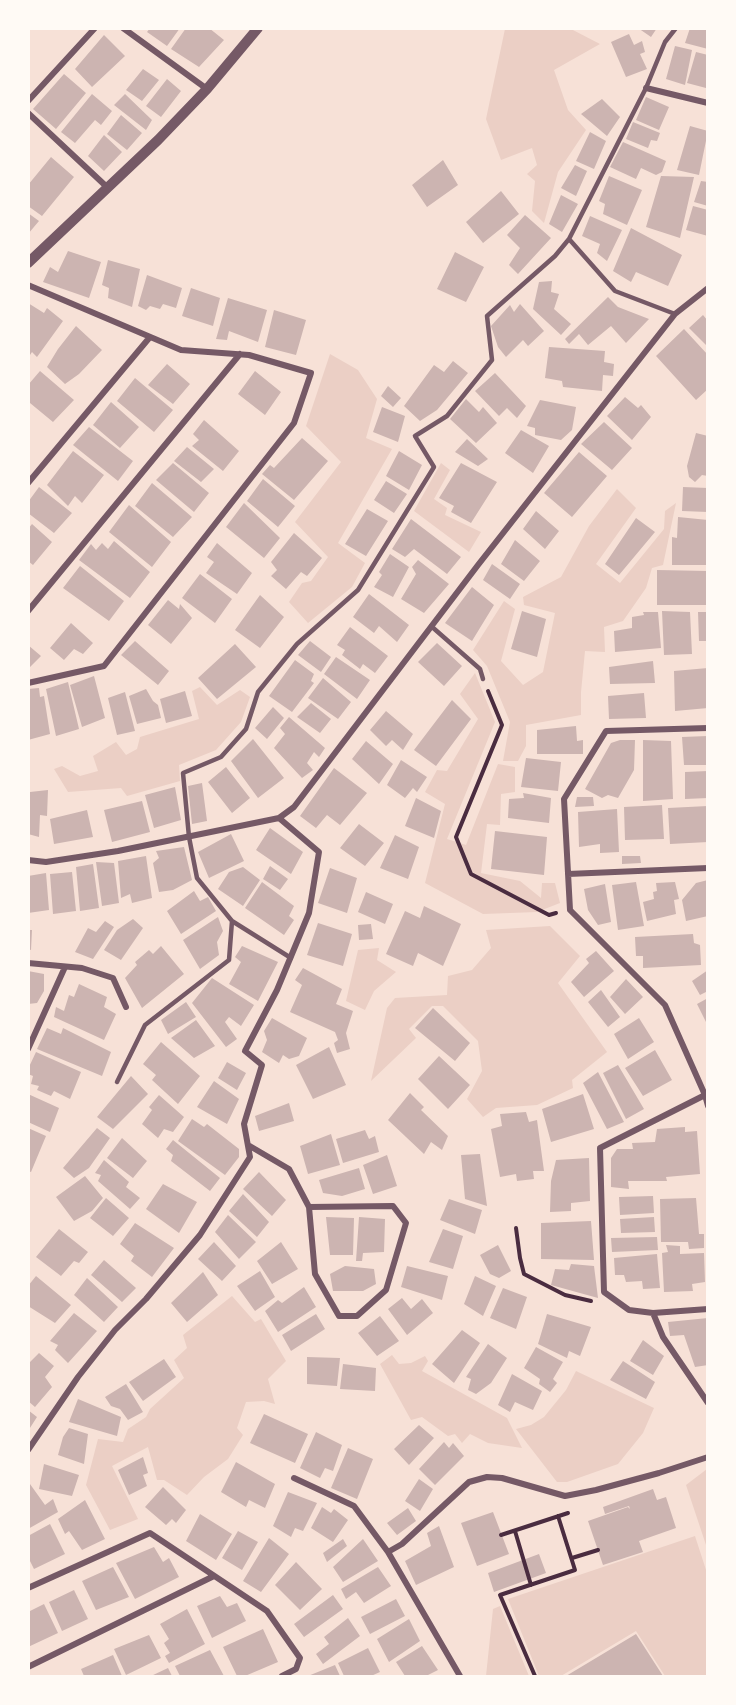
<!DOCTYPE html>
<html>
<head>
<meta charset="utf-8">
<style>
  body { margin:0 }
  #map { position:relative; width:736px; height:1705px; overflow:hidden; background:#f7e1d7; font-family:"DM Sans",sans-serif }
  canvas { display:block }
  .frame { position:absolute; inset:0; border:30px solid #fffaf5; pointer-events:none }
</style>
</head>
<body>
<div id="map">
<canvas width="736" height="1705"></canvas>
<div class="frame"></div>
</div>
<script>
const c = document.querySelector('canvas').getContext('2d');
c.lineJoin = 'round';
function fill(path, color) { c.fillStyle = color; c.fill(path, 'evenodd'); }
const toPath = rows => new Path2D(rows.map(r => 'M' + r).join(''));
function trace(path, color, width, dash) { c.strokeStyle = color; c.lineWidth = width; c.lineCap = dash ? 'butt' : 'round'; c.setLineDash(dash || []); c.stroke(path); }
const green = toPath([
  [505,29,571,29,600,44,554,70,568,110,586,130,558,172,544,223,532,211,535,181,527,174,537,165,532,148,501,160,486,119],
  [330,354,358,370,377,399,366,438,392,449,338,543,365,563,352,587,308,623,289,602,302,583,311,581,328,557,295,522,341,462,306,426],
  [441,463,450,470,434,499,447,508,445,515,481,532,469,552,414,511],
  [617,489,636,508,596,564,620,583,664,529,665,511,676,503,663,565,652,568,646,588,623,621,604,627,605,652,585,651,581,692,581,715,526,725,526,746,518,761,503,761,510,722,487,666,473,650,504,601,515,609,501,661,523,685,543,672,555,613,524,605,523,597,561,577,589,526],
  [475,673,495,722,447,839,466,845,498,764,515,767,515,792,501,794,500,825,487,824,481,873,520,881,541,898,542,883,555,883,560,903,537,912,483,914,425,883,445,804,425,792,437,770,447,771,478,719,460,694],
  [200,687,217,705,240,690,250,697,241,722,216,750,179,765,180,781,127,796,121,788,68,792,54,769,62,766,80,776,98,771,93,756,116,742,126,755,137,749,140,737,199,719,192,691],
  [550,926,580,956,558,983,607,1052,572,1080,573,1088,537,1105,496,1108,483,1117,467,1099,482,1071,478,1041,443,1006,432,1006,409,1029,416,1038,371,1081,387,1008,395,998,447,995,448,976,472,970,491,948,486,930],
  [379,948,377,960,396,972,374,991,365,1010,346,1001,358,950],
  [232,1296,255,1322,261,1319,286,1361,268,1379,275,1404,264,1401,246,1402,237,1428,243,1435,228,1459,204,1477,187,1495,164,1480,157,1480,148,1447,112,1466,138,1519,110,1530,86,1485,98,1439,123,1442,128,1429,146,1417,150,1409,184,1378,174,1360,187,1348,183,1335],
  [392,1355,399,1364,411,1363,425,1356,428,1361,422,1371,507,1418,522,1448,488,1443,470,1434,462,1443,455,1434,448,1436,422,1417,411,1420,380,1364],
  [576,1371,654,1408,643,1433,618,1464,567,1482,557,1482,516,1429,531,1425,544,1417,566,1390],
  [707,1469,707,1548,686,1485],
  [695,1536,707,1573,707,1676,665,1676,636,1631,561,1676,539,1676,508,1599],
  [500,1606,529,1676,486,1676,493,1609]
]);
const building = toPath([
  [150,28,180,28,167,46,147,32],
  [186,28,209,28,224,40,199,67,171,49],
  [638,28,657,28,651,37],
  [690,28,708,28,708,49,685,43],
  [629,34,634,45,642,41,645,52,640,54,647,69,626,77,611,42],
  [104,35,125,56,92,87,75,69],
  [675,46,692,50,685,85,666,79],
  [696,52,708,55,706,88,687,83],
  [143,69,159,80,142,101,126,90],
  [64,74,86,93,56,129,33,109],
  [167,79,181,91,161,117,146,106],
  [92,94,112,111,101,125,95,120,75,143,61,132],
  [125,94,152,120,146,130,114,105],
  [646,97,669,107,659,130,636,120],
  [602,99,620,117,607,136,581,114],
  [121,115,142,133,127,150,107,134],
  [633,122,660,133,657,141,651,140,648,148,626,139],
  [690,126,708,131,699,175,677,170],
  [590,132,606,141,594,169,576,161],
  [104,135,122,152,104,171,88,156],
  [623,142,666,161,662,172,656,175,641,168,636,179,610,167],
  [51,157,74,177,42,216,28,206,28,185],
  [443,160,458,185,427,207,412,185],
  [575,165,587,171,576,196,561,188],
  [609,176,642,190,627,225,603,214,605,204,599,201],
  [661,176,694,177,680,238,646,227],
  [701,181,708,182,708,206,694,202],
  [501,191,519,214,483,243,466,222],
  [561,195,578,204,562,232,549,224],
  [693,206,708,210,708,236,686,230],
  [28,213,39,221,28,234],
  [525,215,551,238,518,274,509,265,520,248,507,235],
  [590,216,622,230,607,261,597,253,600,244,582,236],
  [631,228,682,255,668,286,636,272,631,282,613,271],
  [68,251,101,262,89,298,43,282,50,267,58,272],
  [455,252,484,267,466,302,437,289],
  [108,260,140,269,132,307,108,298,109,288,102,285],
  [147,275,182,288,176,308,163,304,160,309,150,306,146,310,138,306],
  [552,281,551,292,559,294,554,309,571,324,561,335,533,309,539,282],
  [191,288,220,298,213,326,182,316],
  [608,297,618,307,649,319,626,343,611,326,588,345,579,334,569,344,565,339],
  [228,298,267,310,258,342,229,331,227,340,216,339],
  [28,303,44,313,47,308,63,321,37,357,32,352,28,358],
  [520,304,544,331,528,346,523,340,506,357,498,347,491,326,510,305,514,312],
  [274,310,306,320,296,355,265,347],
  [703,315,708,321,708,347,689,328],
  [76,326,102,350,79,374,65,384,47,367,58,349],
  [684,329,708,355,708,389,696,400,656,356],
  [549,347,605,351,604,362,614,364,613,376,603,375,602,391,563,387,562,381,545,378],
  [453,361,468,373,437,410,420,421,404,406,434,365,444,372],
  [167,364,190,384,173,404,148,385],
  [40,371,74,400,53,422,30,403,28,406,28,385],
  [255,371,281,392,265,415,238,394],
  [495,373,526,406,517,418,507,408,499,416,475,391],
  [135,378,173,410,154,432,117,401],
  [388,386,401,398,393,407,381,396],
  [625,397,638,408,641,405,651,417,632,440,607,416],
  [466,399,479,412,483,407,497,423,476,443,450,419],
  [540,400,576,407,572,430,561,440,535,435,535,428,527,426],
  [111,402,139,427,120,448,93,425],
  [382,407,405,416,398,442,373,432],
  [204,420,239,451,223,471,192,446,199,440,193,434],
  [604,422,632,448,612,470,581,444],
  [89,427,133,461,118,481,73,445],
  [521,430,549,446,533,473,505,453],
  [696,433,708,436,708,476,702,475,695,482,689,477,687,466],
  [302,438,328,461,294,500,262,474,270,465,274,468],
  [467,439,488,459,478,466,455,452],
  [187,447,214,469,201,482,174,461],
  [73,451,104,475,82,503,75,496,68,506,47,485],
  [399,451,422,465,409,490,386,476],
  [579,452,607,476,572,517,544,493],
  [173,463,209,493,194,512,156,480],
  [461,463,497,482,471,523,451,512,454,506,439,498],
  [263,479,295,506,278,527,247,501],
  [386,481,407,494,394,513,374,500],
  [152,483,192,517,173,537,135,506],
  [39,487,72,513,54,533,28,513,28,502],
  [683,487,708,488,708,512,682,511],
  [244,503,280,538,264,558,226,527],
  [129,505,171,542,152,567,109,532],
  [367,509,388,521,366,556,345,544],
  [536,511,559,531,545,549,523,529],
  [678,517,708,520,708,565,672,565,672,537,677,538],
  [636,518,655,532,619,575,605,564],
  [411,519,461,557,447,574,414,549,405,557,392,549],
  [32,524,52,542,33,565,28,561,28,529],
  [294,533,322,558,307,576,301,572,286,589,271,576,277,570,271,562],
  [515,540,540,561,524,581,501,564],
  [114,541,150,572,130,598,79,560,91,544,96,550,102,543,108,549],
  [217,543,252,573,237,594,206,573,214,562,207,557],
  [390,554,409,567,393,597,374,587,382,575,379,572],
  [418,560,449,584,424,613,401,599,416,574,412,567],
  [492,564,520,584,510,599,483,580],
  [80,566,124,601,109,621,63,588],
  [657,570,708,571,708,605,657,605],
  [200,574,232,599,215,623,182,598],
  [472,587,494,605,472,641,445,623],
  [369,594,409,625,397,642,379,626,374,633,353,617],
  [260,595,284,617,260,648,235,630],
  [168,600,179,609,180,604,192,618,171,644,148,625],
  [522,611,546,619,537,657,511,649],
  [662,611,690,612,692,654,664,655],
  [643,612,658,612,661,648,615,652,614,631,632,628,632,617,644,615],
  [698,612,708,612,708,641,699,641],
  [71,623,93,643,83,654,74,649,64,660,50,648],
  [350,627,388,656,375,673,363,664,360,669,342,655,345,650,337,645],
  [135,641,169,671,158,685,121,655],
  [310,641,331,657,321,672,298,655],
  [437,643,462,666,444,686,418,662],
  [235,644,256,667,217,699,198,678],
  [28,645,41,656,30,667,28,666],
  [336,657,370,680,357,699,324,674],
  [295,660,314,674,311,681,314,683,292,712,269,696],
  [653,661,655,683,610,684,609,667],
  [708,668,708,708,675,711,674,671],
  [94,676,105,718,82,727,70,685],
  [323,678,351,702,338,719,308,698],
  [68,682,79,729,56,736,46,689],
  [39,688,40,697,44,696,50,734,28,740,28,689],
  [146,689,153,701,158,705,161,718,137,724,129,696],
  [185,691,192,716,166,723,160,699],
  [125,692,135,731,117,735,108,698],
  [644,693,646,718,609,719,608,696],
  [452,700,471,719,436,766,414,750],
  [311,703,331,719,320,733,297,717],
  [273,707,284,718,267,739,255,728],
  [386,711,413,734,403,750,392,740,386,746,370,730],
  [289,717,325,748,319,757,314,752,307,763,313,770,302,778,274,748,285,734,280,728],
  [576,726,577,741,583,740,583,754,537,754,537,730],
  [708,736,708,765,684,765,682,737],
  [253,739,284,778,258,798,231,761],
  [620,740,635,740,634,770,618,798,608,795,602,798,585,789,611,743],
  [643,740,671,741,673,799,643,801],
  [366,741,393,764,379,784,352,759],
  [526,758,561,762,558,791,521,787],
  [401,760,427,777,417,792,413,788,405,798,387,785],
  [226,767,250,798,232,813,208,782],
  [334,768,367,793,340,825,327,815,316,828,300,816],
  [708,771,708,798,685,799,685,772],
  [202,783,207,821,192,824,188,786],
  [175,787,181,820,154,828,145,795],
  [48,790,47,816,40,815,39,837,28,834,30,792],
  [523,793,551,798,549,823,508,818,509,799,524,798],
  [577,797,593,797,594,806,575,807],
  [416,798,441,811,434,838,405,826],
  [142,801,150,832,112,842,104,810],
  [662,805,664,839,625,840,624,807],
  [708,806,708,842,670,844,668,808],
  [617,809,619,852,600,853,600,844,579,847,578,812],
  [87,810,93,837,54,844,50,819],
  [359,824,384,843,365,866,340,848],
  [270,828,303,852,291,874,256,850],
  [495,831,547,837,544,875,491,869],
  [231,834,244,861,209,878,198,852],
  [395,835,419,847,408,879,380,868],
  [184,847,192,880,173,890,159,892,153,863,159,858,156,851],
  [146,856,152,898,132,903,130,894,121,898,118,861],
  [622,856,640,856,641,863,622,864],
  [96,862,114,863,119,903,102,906],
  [93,864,99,908,80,911,76,867],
  [270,866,288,879,280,890,263,879],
  [243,867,260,880,243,906,218,889,229,872],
  [330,868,357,878,347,913,318,903],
  [72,872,76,911,53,914,50,874],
  [46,873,49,910,28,913,28,876],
  [708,880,708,916,686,921,682,900,696,883],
  [262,882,294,906,289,916,294,920,284,935,245,908],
  [636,882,644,926,618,930,612,885],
  [675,882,679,899,674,900,676,914,647,921,643,902,654,899,653,892,657,891,656,883],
  [605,884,611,922,598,925,588,910,584,889],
  [194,891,200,901,208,897,216,911,181,934,167,911],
  [366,892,393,904,385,924,358,912],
  [424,906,461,924,443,966,418,953,413,966,386,954,405,911,420,918],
  [218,917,223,931,217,942,219,955,200,969,183,940],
  [133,919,143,928,121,960,104,950,117,930],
  [105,921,114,927,93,959,75,952,88,928,96,932],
  [318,923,352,934,343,966,307,955],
  [371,924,373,939,359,940,358,925],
  [28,930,32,930,31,950,28,949],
  [693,934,694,943,700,945,701,965,643,968,643,956,636,956,635,937],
  [161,946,184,974,142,1008,125,978,137,965,135,962,149,950,153,954],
  [242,946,278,962,258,1001,229,984,241,962,235,957],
  [596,951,614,971,584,997,571,982,589,963,586,959],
  [303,968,342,989,336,1004,353,1011,346,1033,350,1049,337,1053,334,1043,338,1040,335,1032,290,1012,302,985,295,980],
  [708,970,708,991,700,995,692,981],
  [28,971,44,974,44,991,37,1003,28,1004],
  [212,978,254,1005,241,1026,229,1017,225,1022,237,1039,226,1047,192,1003],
  [626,979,643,997,625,1014,610,997],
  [79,984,107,997,104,1007,116,1014,104,1040,54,1017,56,1007,64,1011,69,995,74,997],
  [601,990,620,1017,608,1027,588,1002],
  [708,998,708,1026,697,1004],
  [186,1002,196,1017,168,1034,161,1020],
  [433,1008,470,1043,455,1061,415,1028],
  [272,1018,307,1038,299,1056,289,1059,283,1055,279,1063,262,1052,267,1040,264,1031],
  [639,1018,654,1042,628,1059,614,1034],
  [196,1020,215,1046,194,1058,171,1038],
  [47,1028,61,1034,63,1028,111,1052,102,1076,37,1049],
  [161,1042,200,1076,178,1104,152,1080,156,1075,143,1064],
  [329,1047,346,1085,313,1099,296,1065],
  [655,1050,672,1080,643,1096,625,1068],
  [36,1052,81,1072,70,1099,54,1091,51,1096,37,1090,39,1086,31,1084,33,1076,28,1074,28,1069],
  [439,1056,470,1085,448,1109,418,1079],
  [227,1062,246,1073,237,1090,218,1078],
  [618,1065,644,1109,626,1119,603,1073],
  [598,1072,624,1122,607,1129,583,1083],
  [131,1076,148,1094,113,1129,97,1117],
  [214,1081,239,1099,227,1124,197,1107],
  [410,1093,424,1107,421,1110,448,1136,442,1150,431,1142,424,1154,388,1120],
  [28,1094,59,1108,50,1132,28,1122],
  [583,1094,594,1129,551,1142,542,1109],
  [159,1095,184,1117,173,1132,164,1129,158,1138,142,1124,152,1110,149,1107],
  [289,1103,294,1121,259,1131,255,1116],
  [526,1112,529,1122,537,1120,544,1171,533,1171,534,1179,517,1181,516,1174,500,1177,491,1129,502,1126,500,1114],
  [192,1119,204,1127,207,1124,239,1149,239,1157,225,1175,178,1141],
  [685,1127,685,1132,697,1131,700,1174,666,1177,667,1181,628,1181,629,1189,611,1187,611,1158,617,1149,633,1149,632,1143,655,1142,657,1129],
  [28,1128,46,1136,31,1172,28,1171],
  [97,1128,110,1138,89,1168,74,1178,63,1168],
  [365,1130,369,1139,375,1136,379,1152,343,1163,336,1139],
  [331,1134,340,1165,308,1174,300,1146],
  [122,1138,147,1161,133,1178,107,1158],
  [173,1140,220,1178,210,1191,171,1161,173,1155,166,1149],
  [480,1154,487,1206,465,1199,461,1155],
  [387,1155,397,1186,373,1194,363,1165],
  [589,1158,590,1201,571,1203,571,1211,550,1212,551,1181,556,1160],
  [104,1160,129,1182,126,1187,140,1198,130,1209,98,1181,101,1175,95,1173],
  [359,1168,365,1189,342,1196,323,1193,319,1180],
  [259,1172,286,1200,272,1216,243,1189],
  [85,1176,103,1198,92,1211,74,1221,56,1197],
  [163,1184,197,1202,179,1233,146,1209],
  [243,1194,269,1222,257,1237,229,1211],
  [653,1196,654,1213,620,1215,619,1197],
  [106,1198,129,1218,113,1236,90,1218],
  [696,1198,699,1234,704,1234,704,1248,689,1249,688,1242,661,1242,660,1199],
  [449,1199,482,1210,475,1234,440,1220],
  [228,1215,256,1242,239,1259,215,1232],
  [326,1217,354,1218,353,1255,330,1255],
  [359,1217,385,1219,384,1252,363,1253,362,1261,356,1261],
  [654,1217,655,1232,621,1233,620,1219],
  [591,1221,594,1260,541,1259,541,1223],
  [135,1223,174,1248,152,1277,131,1261,134,1256,120,1244],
  [59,1229,88,1252,79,1263,74,1261,61,1276,36,1257],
  [443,1229,463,1236,453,1269,429,1262],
  [657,1237,658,1250,612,1252,611,1238],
  [214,1242,236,1266,222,1281,198,1259],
  [281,1242,298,1269,272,1284,257,1261],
  [498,1245,511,1271,499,1278,490,1274,480,1255],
  [666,1245,680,1246,680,1254,704,1253,705,1282,692,1284,693,1291,664,1292,662,1253,668,1252],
  [657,1254,660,1288,643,1289,642,1281,626,1282,624,1275,615,1275,614,1258],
  [104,1260,136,1288,122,1302,91,1275],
  [571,1264,594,1266,598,1298,551,1285,555,1269,569,1270],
  [345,1266,374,1269,376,1284,363,1291,333,1291,330,1274],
  [407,1266,448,1276,442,1300,401,1287],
  [260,1271,275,1297,255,1311,237,1286],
  [203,1272,218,1295,187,1322,171,1303],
  [36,1276,71,1305,55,1323,28,1306,28,1286],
  [475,1276,496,1286,483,1316,464,1304],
  [87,1278,118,1307,104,1322,74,1295],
  [304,1287,316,1307,278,1332,265,1311,278,1300,282,1303],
  [503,1288,527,1297,516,1329,490,1318],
  [402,1298,411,1309,422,1299,433,1313,407,1335,388,1309],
  [74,1313,97,1331,68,1363,55,1350,58,1345,50,1341],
  [316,1314,325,1329,291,1351,282,1335],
  [547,1314,591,1327,580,1356,569,1351,567,1358,538,1344],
  [380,1316,399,1341,377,1356,358,1333],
  [708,1318,708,1365,695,1367,684,1335,670,1336,668,1322],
  [462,1330,480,1343,454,1383,432,1364],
  [643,1340,664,1356,653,1375,630,1361],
  [488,1344,507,1358,491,1383,476,1394,468,1390,471,1379,466,1377],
  [536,1347,563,1362,553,1379,557,1383,550,1392,539,1384,540,1379,524,1368],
  [39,1353,54,1366,45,1377,52,1387,35,1407,28,1401,28,1364],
  [307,1357,340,1358,337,1386,307,1384],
  [164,1359,176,1377,143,1401,129,1382],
  [623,1361,655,1382,646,1399,610,1380],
  [343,1364,376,1368,375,1391,340,1389],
  [512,1374,542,1391,533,1410,515,1402,510,1412,498,1405],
  [126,1384,143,1412,128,1420,120,1409,111,1406,105,1397],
  [78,1399,121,1417,117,1436,69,1422],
  [28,1410,37,1417,28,1431],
  [264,1414,308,1434,295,1463,250,1443],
  [419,1425,434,1438,409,1465,394,1449],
  [69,1428,88,1434,84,1464,58,1455,63,1437],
  [316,1432,342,1445,333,1471,325,1468,320,1478,300,1468],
  [444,1442,449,1448,453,1443,464,1456,435,1485,419,1469],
  [348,1448,373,1459,357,1499,331,1488],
  [143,1457,148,1473,143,1475,147,1486,129,1495,118,1470],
  [236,1462,275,1484,265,1508,249,1500,246,1507,221,1492],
  [44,1464,79,1475,72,1496,39,1489],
  [419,1479,433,1489,420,1511,405,1501],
  [30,1484,45,1505,53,1499,58,1512,28,1529,28,1485],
  [163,1487,186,1510,176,1523,172,1519,166,1525,145,1507],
  [653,1489,657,1500,666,1497,676,1528,639,1541,643,1552,603,1565,588,1521,628,1507,630,1509,629,1506,605,1514,603,1507],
  [288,1492,317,1503,303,1531,295,1528,291,1537,273,1526],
  [85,1500,105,1539,82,1550,69,1531,65,1534,58,1519],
  [322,1507,331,1513,334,1509,348,1520,333,1542,311,1528],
  [408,1508,416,1521,397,1535,387,1523],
  [493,1512,509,1554,477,1566,461,1523],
  [200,1514,232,1534,216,1560,186,1541],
  [50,1524,65,1554,34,1569,28,1557,28,1536],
  [439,1526,454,1567,416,1585,405,1561,431,1546,427,1533],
  [238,1531,258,1542,242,1570,222,1558],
  [269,1538,289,1554,261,1592,243,1581],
  [343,1539,347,1546,327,1562,323,1553],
  [363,1539,378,1561,343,1582,333,1567],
  [154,1547,163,1562,169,1558,179,1577,135,1599,116,1563],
  [539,1554,546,1573,494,1592,488,1573],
  [296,1562,322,1589,300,1610,275,1585],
  [113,1567,129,1597,96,1610,82,1581],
  [378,1567,391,1586,364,1603,356,1592,346,1599,341,1589],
  [74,1590,88,1619,62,1631,49,1602],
  [333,1595,343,1609,304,1637,294,1624],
  [220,1596,227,1607,237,1603,246,1621,212,1638,197,1606],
  [396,1599,405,1616,370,1634,361,1617],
  [44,1604,58,1633,28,1647,28,1612],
  [187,1609,205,1644,169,1663,165,1656,170,1653,164,1643,169,1639,160,1624],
  [348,1618,360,1636,323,1664,316,1654,329,1644,324,1637],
  [409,1619,420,1641,389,1662,377,1639],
  [263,1629,278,1662,245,1676,237,1676,223,1647],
  [636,1634,663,1676,566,1676],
  [149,1635,161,1658,126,1675,114,1649],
  [422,1646,438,1670,426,1676,405,1676,396,1662],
  [368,1648,380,1672,371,1676,344,1676,338,1663],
  [210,1650,224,1676,180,1676,175,1666],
  [113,1655,122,1676,84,1676,81,1669],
  [335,1665,340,1676,308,1676],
  [168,1668,172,1676,151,1676]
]);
const path = toPath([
  [488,691,502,725,456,837,471,874,549,915,556,913],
  [516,1228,520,1258,524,1274,565,1295,591,1301],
  [515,1531,531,1585],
  [501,1535,568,1513],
  [572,1558,598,1550],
  [535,1676,500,1595,575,1570,558,1516]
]);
const service = toPath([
  [569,239,615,291,675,314],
  [431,626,480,669,483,679],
  [291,958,232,921,197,878,189,837,183,773,221,757,246,729,258,692,297,644,358,590,434,467,415,436,447,416,492,360,487,316,555,256,569,239,646,88,665,42,676,28],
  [117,1082,145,1025,229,960,232,921]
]);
const minor = toPath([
  [123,28,207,89],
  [646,88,708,103],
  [28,101,95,28],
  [28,113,108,188],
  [28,285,181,350,249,355,311,373,294,423,104,666,28,683],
  [28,483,150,337],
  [28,611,240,354],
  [708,728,606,731,564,799,570,910,665,1005,705,1095,708,1106],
  [28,860,46,862,118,851,279,818,294,807,478,565,675,314,708,288],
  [568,874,708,868],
  [28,963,82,968,113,978,126,1007],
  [28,1049,65,967],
  [707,1094,600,1148,604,1292,629,1310,653,1313,663,1337,708,1403],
  [248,1145,289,1169,309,1207,315,1274,339,1316,357,1316,386,1290,406,1223,393,1206,309,1207],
  [653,1313,708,1309],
  [28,1450,78,1377,115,1330,146,1299,200,1235,250,1157,244,1124,262,1065,245,1051,277,990,309,913,319,852,279,818],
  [294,1478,354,1506,388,1552,460,1676],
  [388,1552,402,1544,469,1482,487,1477,502,1478,565,1496,596,1490,659,1473,708,1457],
  [28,1588,150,1533,267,1611,300,1658,296,1669,282,1676],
  [28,1667,214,1576]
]);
const tertiary = toPath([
  [28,263,158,140,207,89,258,28]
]);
fill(green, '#ebcfc5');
fill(building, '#ccb4b1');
trace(path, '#4a2c40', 4);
trace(service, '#755966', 4.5);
trace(minor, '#755966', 6);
trace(tertiary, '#755966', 10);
</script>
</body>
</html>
